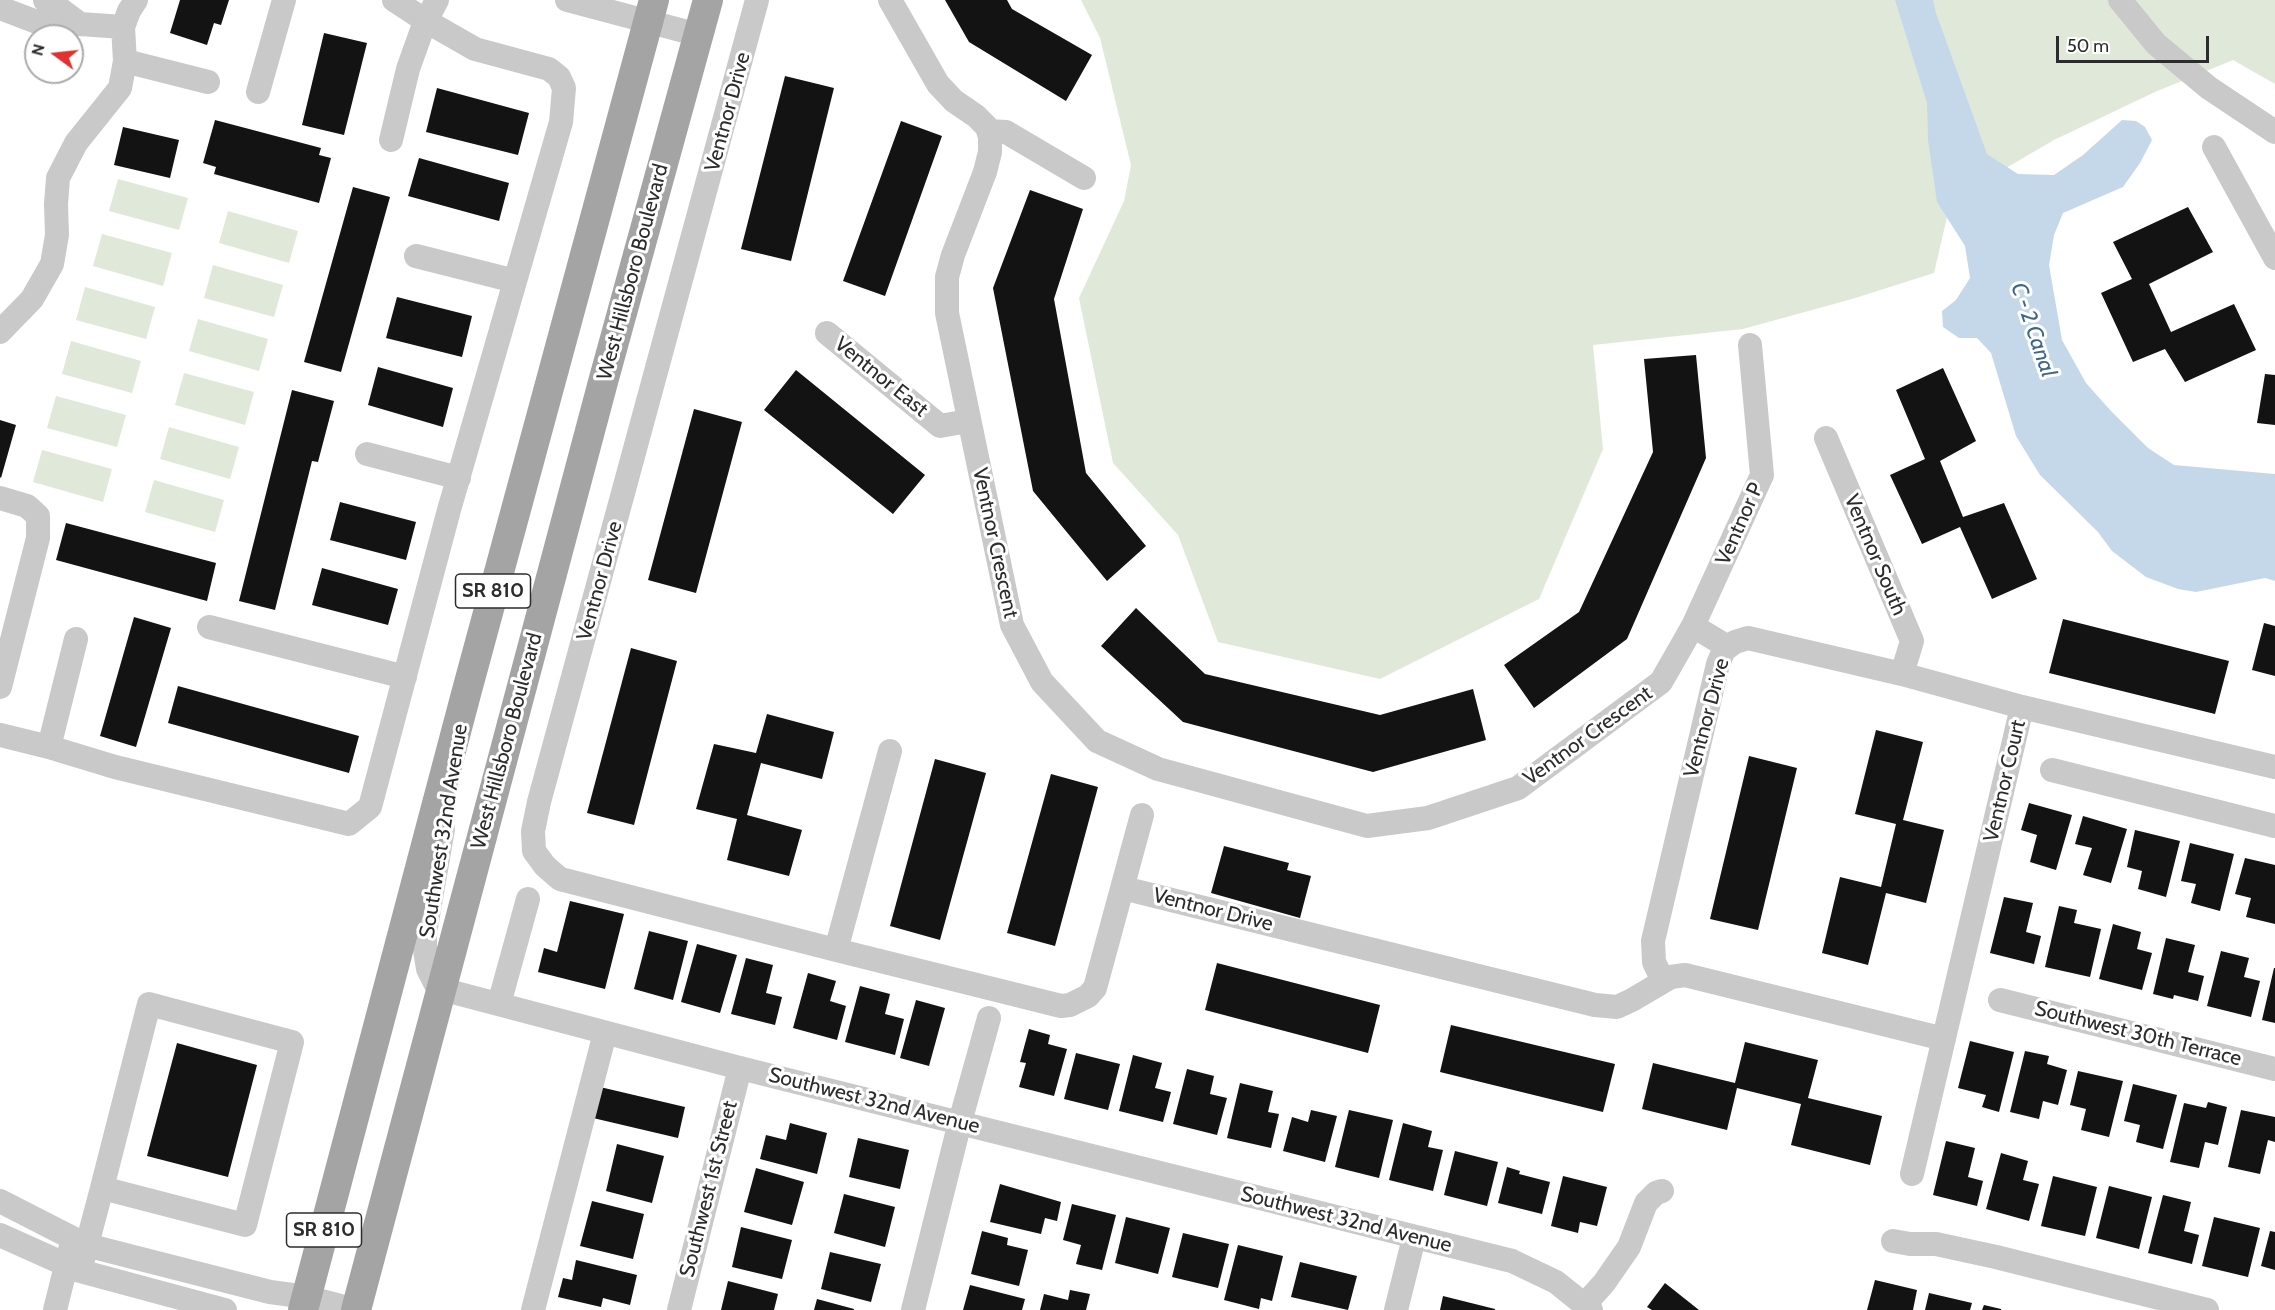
<!DOCTYPE html>
<html>
<head>
<meta charset="utf-8">
<style>
  body { margin:0 }
  #map { position:relative; width:2275px; height:1310px; overflow:hidden; background:#fff; font-family:Cabin,sans-serif }
  canvas { display:block }
  .north { position:absolute; left:24px; top:24px; width:60px; height:60px; box-sizing:border-box; background:#fff; border:2px solid #ababab; border-radius:50%; rotate:285deg; font-size:16px; font-weight:700; line-height:24px; text-align:center; color:#2c2c2c }
  .north::after { content:''; display:block; margin:auto; width:21px; height:27px; background:#e03230; clip-path:polygon(50% 0,100% 100%,50% 72%,0 100%) }
  .scale { position:absolute; left:2056px; top:36px; width:153px; height:27px; box-sizing:border-box; border:3px solid #2c2c2c; border-top:0; padding-left:8px; font-size:18px; line-height:21px; white-space:nowrap; color:#2c2c2c; -webkit-text-stroke:4px #fff; paint-order:stroke }
</style>
</head>
<body>
<div id="map">
<canvas width="2275" height="1310"></canvas>
<div class="north">N</div>
<div class="scale">50 m</div>
</div>
<script>
const c = document.querySelector('canvas').getContext('2d');
c.lineJoin = 'round';
function fill(path, color) { c.fillStyle = color; c.fill(path, 'evenodd'); }
const toPath = rows => new Path2D(rows.map(r => 'M' + r).join(''));
function trace(path, color, width, dash) { c.strokeStyle = color; c.lineWidth = width; c.lineCap = dash ? 'butt' : 'round'; c.setLineDash(dash || []); c.stroke(path); }
function drawText(font, color, halo, rows, align = 'center') {
  c.font = font + ' Cabin,sans-serif'; c.lineWidth = 6; c.setLineDash([]); c.textBaseline = 'middle'; c.strokeStyle = halo; c.fillStyle = color; for (const [text, x, y, turn = 0] of rows) {
    c.save(); c.translate(x, y); c.rotate((+turn || 0) * Math.PI / 180); c.textAlign = isNaN(turn) ? turn : align; if (halo) c.strokeText(text, 0, 0); c.fillText(text, 0, 0); c.restore();
  }
}
const green = toPath([
  [1081,0,2275,0,2275,84,2233,60,2155,92,2054,140,1951,200,1934,273,1852,299,1743,329,1593,345,1603,449,1539,599,1380,679,1218,642,1178,535,1113,463,1079,298,1124,201,1131,165,1100,38],
  [118,179,188,198,179,230,109,211],
  [228,211,298,231,289,263,219,243],
  [102,234,172,253,163,286,93,266],
  [213,265,283,285,274,317,204,298],
  [85,287,155,307,146,339,76,320],
  [198,319,268,339,259,371,189,351],
  [71,341,141,361,132,393,62,374],
  [184,373,254,392,245,425,175,405],
  [56,396,126,415,117,447,47,428],
  [169,427,239,447,230,479,160,459],
  [42,450,112,469,103,502,33,482],
  [154,480,224,500,215,532,145,512]
]);
const water = toPath([
  [1895,0,1933,0,1936,13,1987,154,2018,174,2054,175,2083,155,2122,120,2136,121,2145,127,2152,140,2140,163,2123,187,2063,213,2054,235,2049,265,2062,340,2086,383,2111,411,2148,448,2174,465,2275,474,2275,581,2265,578,2196,592,2178,589,2146,577,2112,551,2098,532,2040,475,2016,436,1991,353,1977,338,1959,338,1943,327,1942,311,1956,300,1970,278,1965,246,1937,202,1928,140,1927,103]
]);
const building = toPath([
  [180,0,229,0,221,25,214,23,207,45,170,33],
  [945,0,1007,0,1012,9,1092,55,1066,101,969,42],
  [324,33,367,43,344,135,302,125],
  [785,76,834,88,791,261,741,249],
  [437,88,529,113,518,155,426,132],
  [215,120,321,148,319,155,331,158,319,203,214,174,216,167,203,163],
  [901,121,942,136,885,296,843,281],
  [123,127,179,140,170,178,114,165],
  [419,158,509,183,499,221,408,196],
  [353,187,390,197,341,372,304,362],
  [1030,190,1083,209,1054,299,1086,473,1146,546,1107,581,1033,491,993,288],
  [2188,207,2213,252,2149,284,2171,332,2234,304,2256,350,2185,382,2165,349,2133,362,2101,293,2132,279,2113,242],
  [397,297,472,316,462,357,386,338],
  [1696,355,1706,458,1627,639,1534,708,1504,665,1579,612,1653,452,1644,359],
  [378,367,453,388,443,427,368,405],
  [1943,368,1976,441,1940,461,1963,517,2004,503,2037,579,1992,599,1960,527,1922,544,1890,475,1925,459,1896,390],
  [796,370,925,475,893,514,764,410],
  [2265,374,2275,375,2275,425,2257,423],
  [292,390,334,401,318,462,312,461,275,610,239,601],
  [694,409,742,422,696,593,648,580],
  [0,420,16,425,1,478,0,477],
  [340,502,416,522,406,560,330,540],
  [66,523,216,563,207,601,56,560],
  [322,568,398,589,388,625,312,605],
  [1136,608,1205,674,1380,715,1473,689,1486,740,1373,772,1183,722,1101,646],
  [134,617,171,628,136,747,100,736],
  [2063,619,2229,661,2215,714,2049,673],
  [2264,623,2275,626,2275,676,2252,670],
  [631,648,677,661,634,825,587,813],
  [178,686,359,736,349,773,168,723],
  [767,714,834,732,822,779,761,763,747,815,802,830,789,876,727,860,737,819,696,809,714,744,756,753],
  [1876,730,1923,742,1903,820,1944,830,1926,903,1886,893,1868,965,1822,953,1840,877,1881,887,1896,824,1855,814],
  [1749,756,1797,768,1758,930,1710,919],
  [935,759,986,773,940,940,890,926],
  [1051,774,1098,787,1055,946,1007,933],
  [2029,803,2072,815,2056,870,2030,862,2037,835,2021,830],
  [2083,816,2127,829,2111,883,2083,875,2092,848,2075,844],
  [2135,830,2180,841,2166,897,2138,889,2142,871,2127,867],
  [2190,843,2234,854,2220,911,2191,903,2196,884,2181,881],
  [1224,846,1289,863,1287,870,1311,876,1300,918,1211,893],
  [2245,858,2275,865,2275,924,2246,917,2251,898,2235,894],
  [2004,897,2033,903,2026,932,2041,936,2034,964,1990,953],
  [570,901,624,914,605,989,538,972,544,948,557,952],
  [2059,906,2077,910,2074,923,2101,929,2090,977,2045,967],
  [2113,924,2141,932,2137,949,2152,953,2142,990,2099,979],
  [649,931,688,941,673,1000,634,989],
  [2166,938,2195,945,2188,972,2204,976,2198,1001,2174,995,2173,999,2153,994],
  [697,944,737,955,720,1013,681,1002],
  [2221,951,2249,958,2244,977,2260,981,2251,1017,2207,1006],
  [746,958,773,965,766,993,782,997,775,1025,731,1014],
  [1217,963,1380,1005,1368,1053,1205,1010],
  [2274,968,2275,968,2275,1023,2262,1020],
  [808,973,836,981,830,1001,846,1006,837,1040,793,1028],
  [860,986,890,994,885,1014,904,1019,895,1055,845,1042],
  [916,1000,945,1008,929,1066,900,1058],
  [1451,1025,1615,1064,1603,1112,1440,1072],
  [1029,1029,1050,1035,1048,1044,1067,1049,1054,1096,1019,1087,1026,1063,1020,1062],
  [1970,1041,2014,1052,1999,1112,1982,1107,1986,1095,1958,1088],
  [1745,1042,1818,1060,1808,1098,1882,1116,1870,1165,1791,1145,1801,1104,1737,1088,1727,1130,1642,1109,1653,1063,1735,1083],
  [177,1043,257,1065,228,1177,147,1156],
  [2025,1051,2049,1056,2047,1064,2067,1070,2058,1105,2043,1101,2039,1119,2010,1112],
  [1076,1053,1120,1064,1108,1110,1064,1099],
  [1133,1055,1162,1063,1155,1088,1171,1092,1163,1122,1119,1111],
  [1187,1069,1214,1076,1210,1094,1227,1098,1217,1135,1173,1124],
  [2078,1071,2123,1081,2109,1137,2081,1130,2086,1109,2070,1105],
  [1240,1083,1273,1091,1268,1112,1279,1114,1271,1148,1227,1138],
  [2133,1084,2177,1095,2163,1149,2136,1142,2140,1125,2124,1121],
  [600,1087,685,1107,678,1138,593,1118],
  [2208,1102,2227,1107,2218,1145,2205,1142,2199,1168,2170,1162,2184,1103,2206,1108],
  [1311,1110,1337,1116,1325,1162,1283,1151,1292,1117,1308,1122],
  [1349,1110,1393,1120,1379,1178,1335,1167],
  [2241,1110,2275,1117,2275,1142,2268,1140,2260,1174,2228,1167],
  [790,1123,827,1133,817,1174,760,1159,766,1135,786,1140],
  [1403,1123,1432,1131,1428,1147,1443,1150,1433,1191,1389,1180],
  [858,1138,909,1150,900,1189,849,1177],
  [1946,1141,1975,1148,1968,1177,1983,1181,1977,1206,1933,1195],
  [617,1144,664,1156,652,1203,606,1191],
  [1455,1151,1498,1162,1487,1206,1444,1195],
  [2001,1153,2028,1161,2023,1180,2039,1184,2029,1221,1986,1209],
  [1507,1167,1520,1171,1519,1174,1550,1182,1542,1214,1498,1203],
  [756,1168,804,1182,792,1225,744,1212],
  [1563,1176,1607,1187,1597,1226,1580,1222,1578,1233,1551,1226],
  [2053,1176,2097,1187,2085,1236,2041,1226],
  [1000,1184,1061,1202,1057,1221,1045,1218,1041,1234,990,1222],
  [2109,1186,2152,1197,2139,1249,2096,1238],
  [844,1194,895,1207,885,1247,834,1233],
  [2163,1195,2191,1202,2184,1231,2199,1235,2192,1264,2148,1253],
  [592,1201,644,1214,633,1259,580,1246],
  [1072,1204,1116,1215,1102,1270,1076,1264,1081,1245,1063,1240],
  [1126,1217,1170,1228,1158,1274,1115,1263],
  [2214,1217,2260,1228,2248,1277,2202,1266],
  [741,1227,792,1240,782,1279,732,1267],
  [982,1231,1008,1238,1007,1245,1028,1250,1019,1286,971,1274],
  [2270,1231,2275,1232,2275,1270,2261,1266],
  [1183,1233,1229,1244,1218,1288,1172,1277],
  [1238,1245,1283,1256,1272,1301,1261,1298,1259,1309,1224,1300],
  [830,1252,881,1264,871,1302,821,1289],
  [576,1260,637,1275,630,1305,603,1298,601,1307,558,1297,563,1278,572,1280],
  [1300,1262,1357,1276,1348,1310,1291,1297],
  [1875,1280,1917,1290,1913,1310,1867,1310],
  [728,1281,778,1294,774,1310,721,1310],
  [1665,1283,1699,1310,1652,1310,1647,1307],
  [970,1285,1025,1299,1022,1310,963,1310],
  [1070,1290,1090,1294,1086,1310,1040,1310,1044,1294,1068,1300],
  [1929,1293,1972,1303,1970,1310,1925,1310],
  [1443,1296,1495,1309,1495,1310,1440,1310],
  [817,1299,854,1309,854,1310,814,1310],
  [1984,1305,2001,1309,2001,1310,1982,1310]
]);
const minor = toPath([
  [45,0,56,6,80,24],
  [567,0,699,35],
  [757,0,539,802,533,831,534,851,545,866,560,879,568,881,836,950,1061,1006,1070,1005,1088,996,1095,988,1142,815],
  [890,0,938,84,954,101,976,116,987,127,990,137,990,152,985,172,953,255,947,277,947,313,1012,625,1042,682,1097,741,1158,769,1367,826,1428,818,1518,788,1661,682,1693,626,1728,647],
  [2120,0,2156,44,2209,88,2275,132],
  [0,8,50,27,80,24,123,27],
  [125,61,208,82],
  [258,92,284,0],
  [988,131,1006,132,1084,178],
  [391,140,408,69,423,27,437,0],
  [2214,147,2275,258],
  [416,256,515,281],
  [0,332,32,299,52,264,57,235,56,204,58,178,76,143,120,88,125,61,123,27,129,11,136,0],
  [827,333,940,426,968,421],
  [1826,438,1912,641,1902,674],
  [367,454,459,478],
  [0,498,27,506,38,516,38,538,0,687],
  [1693,626,1762,475,1750,345],
  [209,627,405,677],
  [0,735,49,747,76,639],
  [49,747,115,767,349,824,370,807,449,510,561,122,564,88,559,77,549,69,475,49,426,21,394,0],
  [2052,770,2275,826],
  [443,829,425,933,425,950,428,969,435,983,441,989,740,1068,1512,1261,1556,1282,1591,1310],
  [1123,888,1595,1005,1617,1007,1632,1000,1671,977,1685,975,1944,1039],
  [836,950,890,751],
  [1663,981,1654,962,1653,941,1718,664,1724,650,1728,647,1735,642,1748,638,1902,674,2022,707],
  [2000,1000,2275,1069],
  [499,1004,528,899],
  [1912,1174,2022,707,2275,767],
  [0,1201,86,1245,270,1292,307,1297,356,1310],
  [0,1235,80,1271,225,1310],
  [1893,1241,1910,1244,1936,1244,1996,1257,2207,1310],
  [80,1271,102,1188,245,1225,292,1042,149,1004,102,1188],
  [1585,1304,1604,1283,1629,1247,1646,1203,1656,1193,1662,1191],
  [55,1310,70,1250],
  [533,1310,605,1033],
  [679,1310,740,1068],
  [913,1310,960,1122,989,1018],
  [1396,1310,1414,1238]
]);
const major = toPath([
  [303,1310,466,694,654,0],
  [356,1310,603,382,708,0]
]);
const shields = [
  [493,591,75],
  [324,1230,75]
];
const shieldNames = [
  ["SR 810",493,591],
  ["SR 810",324,1230]
];
const streetNames = [
  ["Ventnor Drive",728,112,-75],
  ["West Hillsboro Boulevard",633,272,-75],
  ["Ventnor East",881,377,39],
  ["Ventnor P",1740,524,-66],
  ["Ventnor Crescent",995,543,78],
  ["Ventnor South",1875,555,67],
  ["Ventnor Drive",600,581,-75],
  ["Ventnor Drive",1707,718,-75],
  ["Ventnor Crescent",1588,736,-36],
  ["West Hillsboro Boulevard",507,741,-75],
  ["Ventnor Court",2005,781,-77],
  ["Southwest 32nd Avenue",444,831,-81],
  ["Ventnor Drive",1213,910,14],
  ["Southwest 30th Terrace",2138,1034,14],
  ["Southwest 32nd Avenue",874,1101,14],
  ["Southwest 1st Street",709,1189,-76],
  ["Southwest 32nd Avenue",1346,1220,14]
];
const waterNames = [
  ["C - 2 Canal",2033,330,71]
];
fill(green, '#e0e9d9');
fill(water, '#c5d8e9');
fill(building, '#131313');
trace(minor, '#c9c9c9', 24);
trace(major, '#a4a4a4', 30);
for (const [x, y, w] of shields) { const box = new Path2D(); box.roundRect(x - w / 2, y - 17, w, 34, 4.5); c.fillStyle = '#fff'; c.fill(box); trace(box, '#2c2c2c', 1.5); }
drawText('bold 20px', '#2c2c2c', null, shieldNames);
drawText('21px', '#2c2c2c', '#fff', streetNames);
drawText('italic 22px', '#3d668b', '#fff', waterNames);
</script>
</body>
</html>
